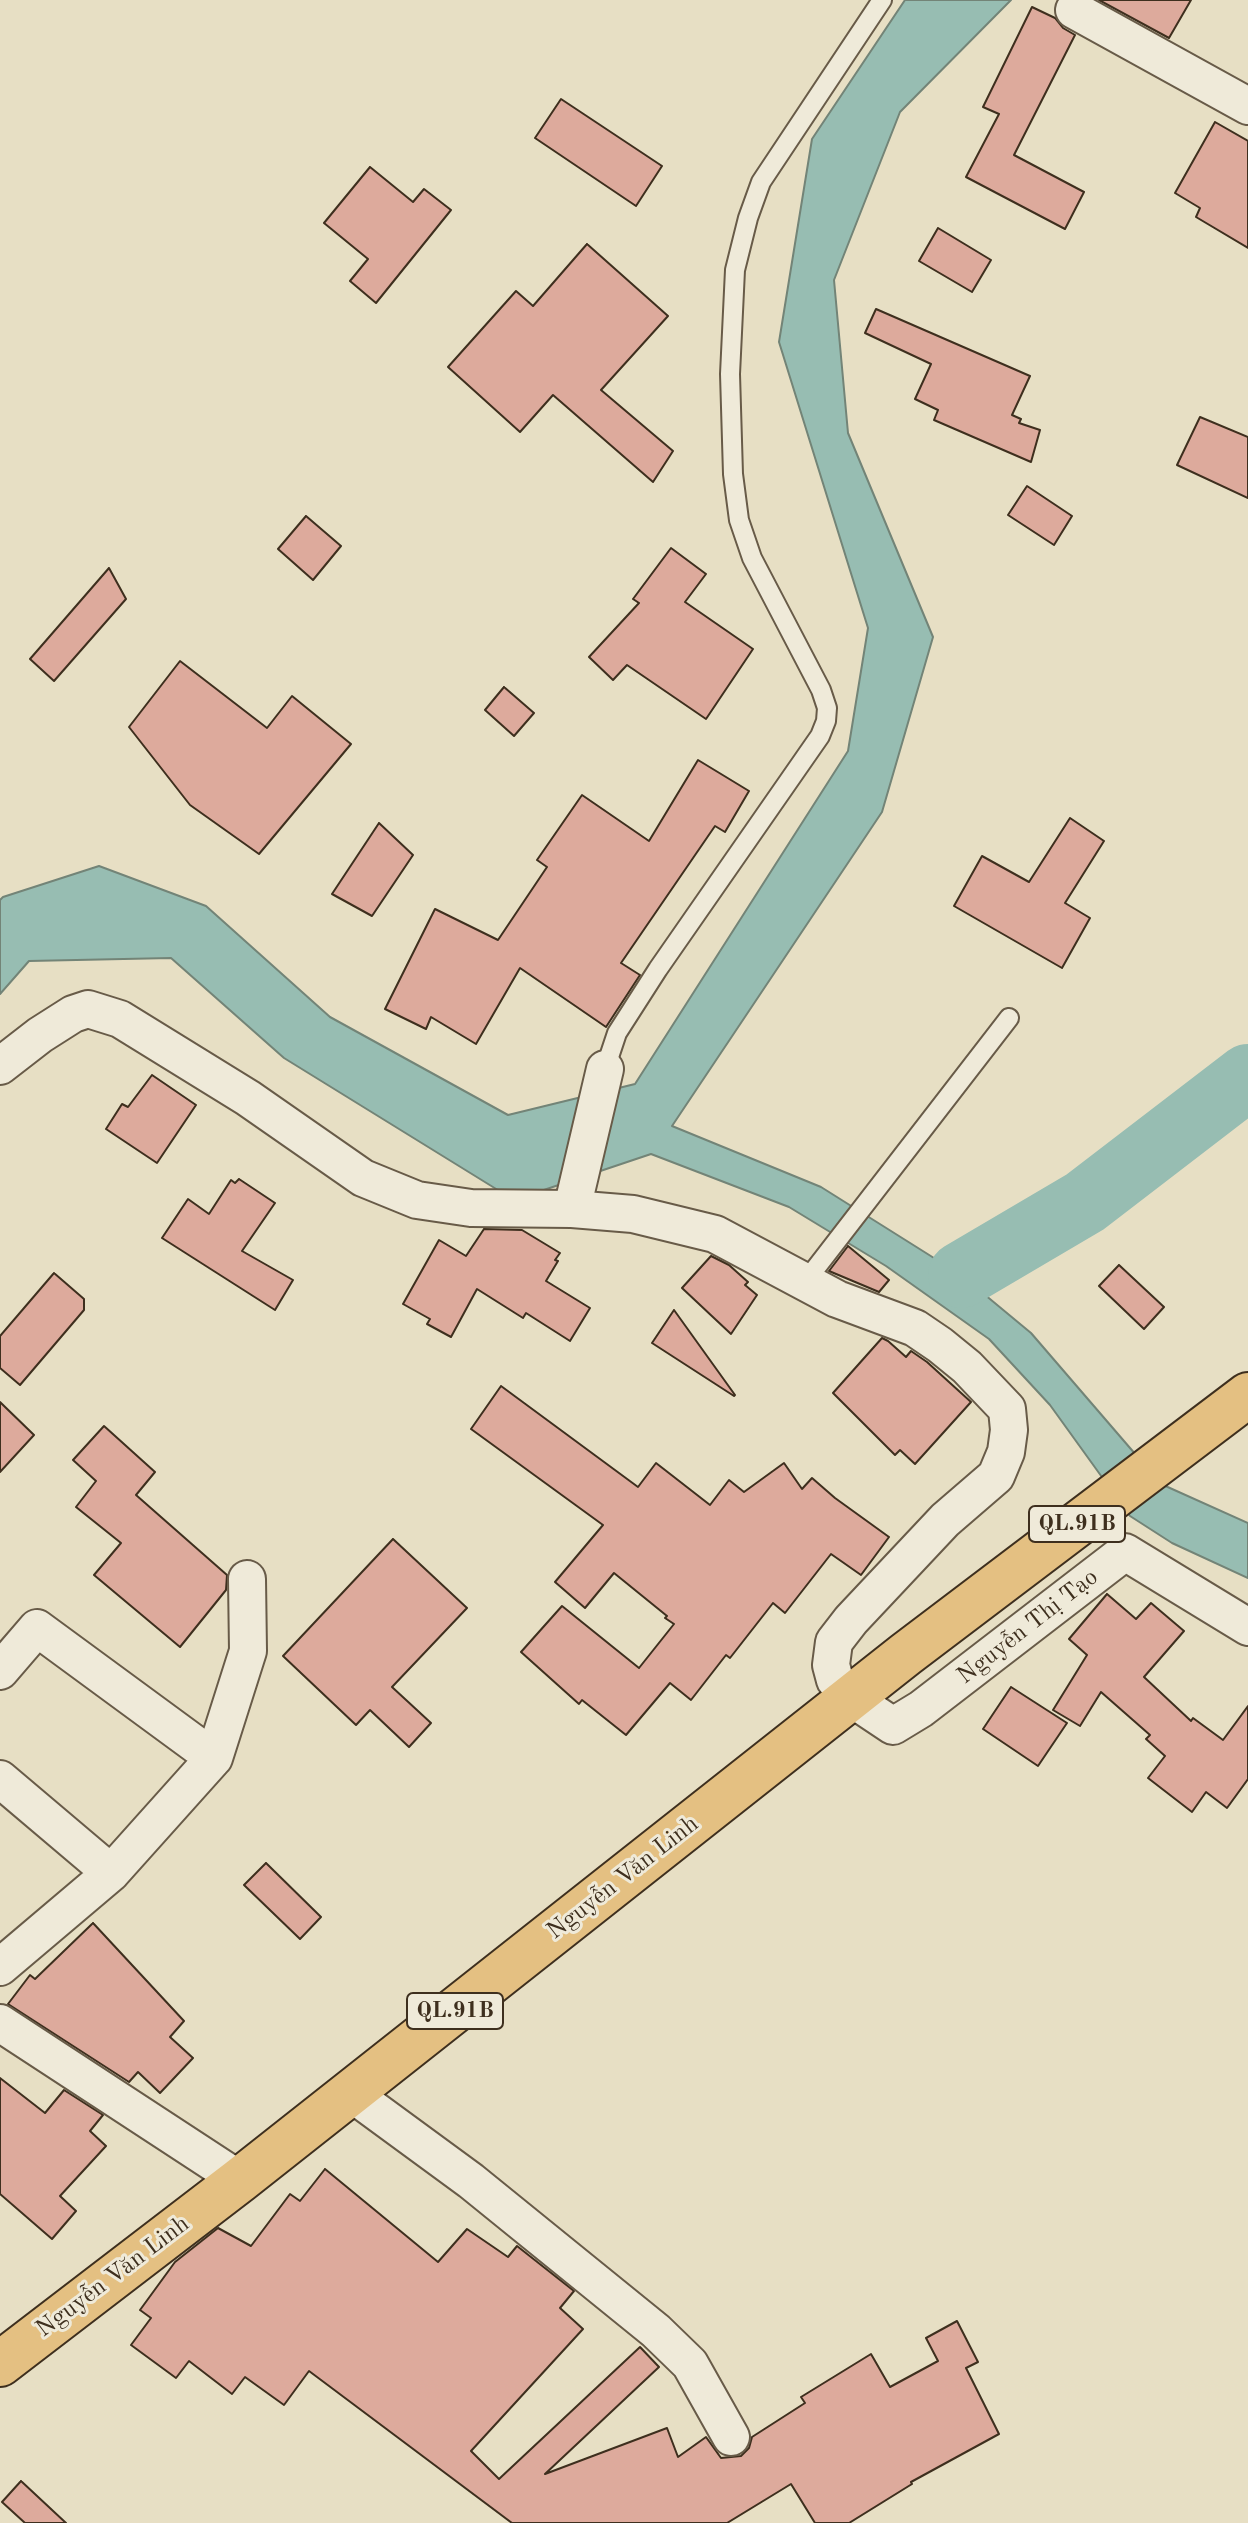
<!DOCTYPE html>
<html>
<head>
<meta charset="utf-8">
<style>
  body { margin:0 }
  canvas { display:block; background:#e7dfc4 }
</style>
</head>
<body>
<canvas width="1248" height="2523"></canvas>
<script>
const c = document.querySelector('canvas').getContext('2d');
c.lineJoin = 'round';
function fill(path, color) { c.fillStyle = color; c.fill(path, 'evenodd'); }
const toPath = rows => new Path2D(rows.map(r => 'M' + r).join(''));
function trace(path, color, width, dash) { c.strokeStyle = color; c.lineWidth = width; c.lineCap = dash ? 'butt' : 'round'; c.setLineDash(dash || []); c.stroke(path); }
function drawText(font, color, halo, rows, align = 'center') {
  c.font = font + ' "Old Standard TT",serif'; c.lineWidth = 6; c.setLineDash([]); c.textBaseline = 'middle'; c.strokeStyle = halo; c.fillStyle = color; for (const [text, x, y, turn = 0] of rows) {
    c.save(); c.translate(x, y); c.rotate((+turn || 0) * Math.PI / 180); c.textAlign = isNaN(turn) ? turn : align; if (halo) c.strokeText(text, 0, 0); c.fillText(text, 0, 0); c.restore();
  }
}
const water = toPath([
  [905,0,1011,0,900,112,834,280,848,433,933,637,882,812,672,1126,821,1187,961,1275,1031,1333,1161,1484,1248,1523,1248,1578,1172,1543,1130,1516,1050,1405,989,1339,886,1266,789,1207,651,1154,514,1200,284,1058,171,958,29,961,0,994,0,900,3,897,99,866,206,906,330,1017,508,1115,635,1084,848,751,868,628,779,342,812,139,905,0]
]);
const river = toPath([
  [961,1275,1085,1202,1248,1077]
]);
const building = toPath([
  [1099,0,1191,0,1169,38,1099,0],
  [1032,7,1055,18,1063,28,1075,35,1014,155,1084,192,1065,229,966,177,999,114,983,107,1032,7],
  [561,99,662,166,636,206,535,138,561,99],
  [1215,122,1248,141,1248,248,1196,217,1200,208,1175,193,1215,122],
  [370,167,413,202,424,189,451,210,376,303,350,281,368,259,324,223,370,167],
  [938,228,991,260,972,292,919,261,938,228],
  [587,244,668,316,601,390,673,451,653,482,553,395,520,432,448,367,516,291,533,306,587,244],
  [876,309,1030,376,1012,415,1021,419,1019,423,1040,430,1031,462,934,420,938,410,915,399,931,364,865,333,876,309],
  [1200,417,1248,437,1248,498,1177,465,1200,417],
  [1027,486,1072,516,1054,545,1008,515,1027,486],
  [306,516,341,546,313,580,278,549,306,516],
  [671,548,706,574,685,602,753,649,706,719,627,665,613,680,589,657,639,603,633,599,671,548],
  [109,568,126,599,54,681,30,659,109,568],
  [180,661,267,728,292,696,351,744,259,854,190,805,129,727,180,661],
  [504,687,534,713,514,736,485,710,504,687],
  [698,760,749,791,725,832,715,826,621,963,640,975,606,1027,520,968,476,1044,431,1017,426,1029,385,1009,435,909,498,940,547,867,537,860,582,795,649,841,698,760],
  [1070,818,1104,841,1065,903,1090,918,1062,968,954,906,982,856,1029,882,1070,818],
  [379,823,413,855,372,916,332,894,379,823],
  [152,1075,196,1105,157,1163,106,1129,122,1104,128,1107,152,1075],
  [239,1179,275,1203,242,1251,293,1280,275,1310,162,1238,188,1199,209,1214,231,1180,235,1183,239,1179],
  [484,1229,522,1230,560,1253,555,1260,558,1261,546,1281,590,1308,570,1341,526,1313,523,1318,477,1289,451,1337,427,1324,430,1319,403,1304,439,1240,466,1256,484,1229],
  [848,1246,889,1280,879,1292,829,1271,848,1246],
  [711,1256,729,1265,748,1282,745,1285,757,1295,731,1334,682,1288,711,1256],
  [1119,1265,1164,1307,1144,1329,1099,1286,1119,1265],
  [54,1273,84,1299,84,1310,20,1385,0,1368,0,1336,54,1273],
  [674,1310,735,1395,734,1396,652,1343,674,1310],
  [882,1338,888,1341,906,1357,911,1351,927,1362,971,1402,915,1464,900,1450,895,1455,833,1393,882,1338],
  [501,1386,638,1487,656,1463,710,1505,729,1480,744,1492,784,1463,802,1489,812,1478,835,1498,889,1537,861,1575,831,1554,785,1613,773,1603,730,1658,726,1655,691,1700,670,1683,626,1735,582,1700,579,1704,521,1652,562,1606,639,1668,674,1624,665,1618,667,1616,614,1573,585,1608,555,1582,603,1525,471,1429,501,1386],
  [0,1402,34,1435,0,1472,0,1402],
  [104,1426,155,1472,136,1495,227,1575,226,1590,180,1647,94,1575,121,1543,76,1507,96,1481,73,1460,104,1426],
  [393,1539,467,1608,392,1687,431,1723,409,1747,370,1710,356,1725,283,1656,393,1539],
  [1107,1594,1136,1619,1151,1603,1184,1631,1144,1677,1191,1721,1193,1718,1223,1740,1248,1706,1248,1779,1227,1808,1206,1792,1192,1812,1148,1778,1165,1756,1146,1739,1150,1735,1101,1692,1080,1726,1053,1710,1087,1655,1069,1639,1107,1594],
  [1011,1687,1067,1723,1038,1766,983,1729,1011,1687],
  [266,1863,321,1917,300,1939,244,1885,266,1863],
  [93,1923,184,2021,170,2037,193,2058,160,2093,138,2072,129,2082,8,2004,30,1975,35,1979,93,1923],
  [0,2078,45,2113,64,2090,103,2115,90,2131,106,2146,60,2196,76,2211,52,2239,0,2194,0,2078],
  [325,2169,438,2262,467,2229,508,2257,517,2246,574,2291,560,2308,583,2329,471,2451,499,2479,640,2347,659,2367,545,2474,667,2428,678,2457,706,2437,721,2458,741,2456,749,2448,752,2437,805,2403,801,2397,871,2354,890,2387,938,2361,926,2338,957,2321,978,2362,966,2368,999,2434,911,2482,912,2484,849,2523,815,2523,791,2484,727,2523,512,2523,309,2371,284,2405,245,2377,232,2394,189,2361,176,2378,131,2345,151,2318,140,2310,175,2262,218,2228,251,2246,290,2194,300,2201,325,2169],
  [21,2481,66,2523,25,2523,2,2502,21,2481]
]);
const lane = toPath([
  [605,1069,617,1033,658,969,820,736,826,721,827,708,821,690,752,558,739,520,733,474,730,374,735,270,748,218,761,182,882,0],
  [805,1282,1009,1018]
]);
const street = toPath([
  [1074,10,1248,106],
  [0,1066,40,1035,73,1014,88,1009,120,1019,248,1098,363,1178,417,1200,471,1208,572,1209,633,1214,715,1234,837,1299,915,1328,940,1345,967,1367,1007,1409,1009,1430,1006,1452,996,1476,945,1520,851,1620,834,1642,831,1665,835,1680,851,1698,893,1726,921,1709,1125,1552,1248,1627],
  [572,1209,605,1069],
  [0,1671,37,1628,214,1758,111,1873,0,1967],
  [214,1758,248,1651,247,1579],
  [0,1779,111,1873],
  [0,2023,240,2180],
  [351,2093,471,2181,656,2331,690,2364,731,2437]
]);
const highway = toPath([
  [0,2364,240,2180,906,1654,1248,1395]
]);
const shields = [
  [1077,1524,96],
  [455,2011,96]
];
const shieldNames = [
  ["QL.91B",1077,1524],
  ["QL.91B",455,2011]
];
const streetNames = [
  ["Nguyễn Thị Tạo",1028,1627,-38],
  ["Nguyễn Văn Linh",623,1878,-38],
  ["Nguyễn Văn Linh",113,2277,-37]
];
fill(water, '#97bdb2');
trace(water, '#738477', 2);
trace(river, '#97bdb2', 66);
fill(building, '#ddaa9c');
trace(building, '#3e2f1e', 2);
trace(lane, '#685b48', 22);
trace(street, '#685b48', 40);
trace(highway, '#3e2f1e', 48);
trace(lane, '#efead9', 18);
trace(street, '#efead9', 36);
trace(highway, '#e4c082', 44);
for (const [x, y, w] of shields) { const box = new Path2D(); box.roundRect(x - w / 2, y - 18, w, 36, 6); c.fillStyle = '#efead9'; c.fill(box); trace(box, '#3e2f1e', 2); }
drawText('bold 22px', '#3e2f1e', null, shieldNames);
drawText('24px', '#3e2f1e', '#efead9', streetNames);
</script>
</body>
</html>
